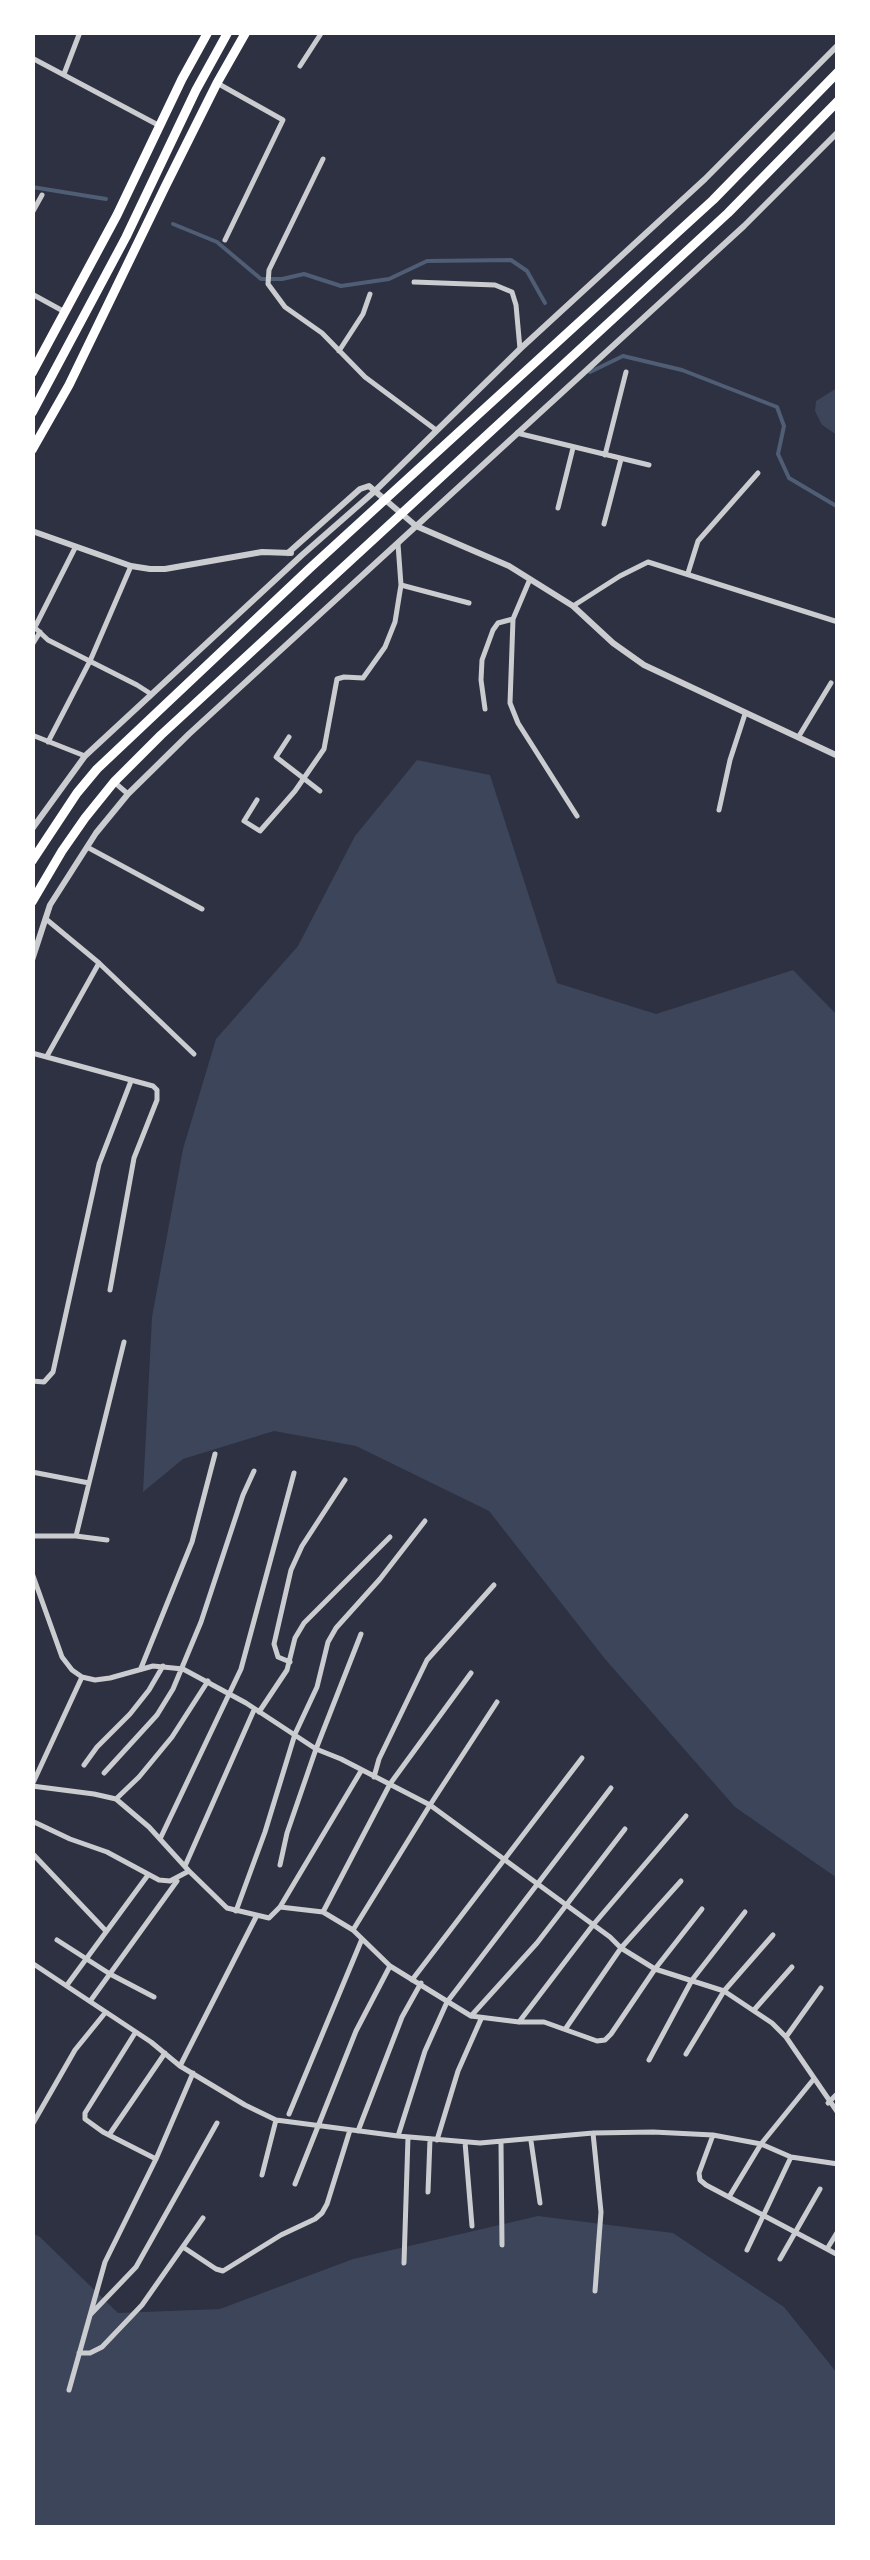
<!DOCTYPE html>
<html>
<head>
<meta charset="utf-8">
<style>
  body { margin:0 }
  #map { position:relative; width:870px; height:2560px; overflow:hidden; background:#2d3142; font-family:"IBM Plex Sans",sans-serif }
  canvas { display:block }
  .frame { position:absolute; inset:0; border:35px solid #fff; pointer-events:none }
</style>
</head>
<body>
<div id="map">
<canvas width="870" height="2560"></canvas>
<div class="frame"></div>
</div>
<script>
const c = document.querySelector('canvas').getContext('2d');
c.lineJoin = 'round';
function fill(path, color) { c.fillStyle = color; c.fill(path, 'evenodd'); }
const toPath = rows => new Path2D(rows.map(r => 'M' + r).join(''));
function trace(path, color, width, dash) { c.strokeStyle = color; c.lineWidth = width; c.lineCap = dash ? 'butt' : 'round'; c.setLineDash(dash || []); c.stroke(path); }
const green = toPath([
  [837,388,837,435,822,425,815,411,816,401],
  [417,760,490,775,557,983,656,1014,793,970,837,1015,837,1878,735,1807,605,1659,489,1511,356,1446,274,1431,183,1459,143,1492,152,1317,183,1149,216,1039,298,946,355,836],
  [538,2216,673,2233,784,2307,837,2373,837,2527,33,2527,32,2233,40,2237,118,2313,220,2309,353,2259]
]);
const stream = toPath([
  [32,187,106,199],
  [173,224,217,242,261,279,282,279,304,274,341,286,389,279,427,261,511,260,527,271,545,303],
  [590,372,623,356,682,370,777,407,784,426,778,454,789,478,838,507]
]);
const minor = toPath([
  [32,58,160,126],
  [300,66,322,32],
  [64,74,80,32],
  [217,83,283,120,225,240],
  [323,159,269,270,268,284,285,307,322,333,365,377,436,430],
  [32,213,42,195],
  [414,282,495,285,512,292,516,305,520,349],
  [32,294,63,311],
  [339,351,363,314,370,294],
  [517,433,649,465],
  [605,455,626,372],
  [558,508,573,448],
  [604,524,621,459],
  [688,573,698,541,758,473],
  [530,579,513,619,510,703,518,723,577,816],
  [401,585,469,603],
  [573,606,620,576,648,562,838,622],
  [32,625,48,640,137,685,151,694],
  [36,625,75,548],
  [32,645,40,632],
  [485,709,481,680,482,660,493,630,498,623,513,619],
  [32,735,85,756],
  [799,736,831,683],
  [289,737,276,757,320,791],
  [48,742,90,661,131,566],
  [114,782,128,794],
  [257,800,244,821,260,831,295,791,324,749,337,679,344,677,363,678,385,647,395,622,401,585,398,544],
  [719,810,730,760,745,714],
  [87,847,202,909],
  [46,919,99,963,194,1054],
  [32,1053,153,1086,157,1090,157,1100,134,1158,110,1290],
  [47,1056,99,963],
  [32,1381,44,1382,53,1372,99,1164,131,1081],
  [32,1472,89,1483,124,1342],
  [32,1536,76,1536,107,1540],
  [76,1536,89,1483],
  [32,1573,62,1657,72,1670,82,1677,95,1680,110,1678,153,1666,183,1669,246,1703,316,1749,341,1759,430,1805,610,1937,621,1948,655,1969,724,1991,772,2023,786,2037,838,2113],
  [290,1662,278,1657,274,1644,291,1570,302,1546,345,1480],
  [141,1668,192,1542,215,1454],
  [259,1712,287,1670,295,1638,304,1623,390,1537],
  [84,1765,97,1747,130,1714,149,1690,163,1666],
  [104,1773,157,1715,173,1689,201,1622,243,1495,254,1471],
  [374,1777,379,1759,427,1660,494,1585],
  [32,1785,82,1677],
  [32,1786,94,1794,116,1799,149,1827,189,1871],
  [116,1799,139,1777,172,1737,208,1681],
  [32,1821,70,1839,107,1852,159,1880,170,1881,189,1871,227,1908,269,1918,280,1907,361,1771],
  [160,1839,241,1669,294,1473],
  [32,1853,106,1931],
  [280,1865,287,1833,316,1749,361,1634],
  [185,1866,254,1710],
  [280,1907,323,1912,353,1930,390,1966,471,2016,519,2022,544,2022,597,2041,605,2040,611,2034,655,1969,702,1909],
  [236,1911,265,1832,295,1734,317,1687,328,1642,336,1628,380,1579,425,1521],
  [323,1912,390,1784,471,1673],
  [353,1930,430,1805,497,1702],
  [57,1940,110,1974,154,1997],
  [32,1963,151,2042,180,2066,245,2105,276,2120,398,2136,480,2143,593,2133,653,2132,713,2135,761,2144,791,2157,838,2164],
  [412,1980,582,1758],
  [67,1985,148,1875],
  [91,2000,177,1881],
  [754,2010,792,1967],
  [471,2016,537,1943,625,1829],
  [519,2022,593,1925,686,1816],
  [566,2028,621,1948,681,1881],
  [135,2033,85,2113,85,2119,103,2132,156,2159],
  [786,2037,821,1988],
  [686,2054,724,1991,773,1935],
  [649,2060,692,1980,745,1912],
  [180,2066,256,1917],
  [828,2103,838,2093],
  [289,2114,362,1939],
  [32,2125,75,2050,105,2013],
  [358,2131,402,2017,421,1983],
  [593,2133,601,2212,595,2291],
  [109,2135,165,2053],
  [713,2135,699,2173,700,2180,706,2185,827,2249,838,2231],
  [398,2136,425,2051,447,2002,611,1788],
  [437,2140,458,2071,481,2019],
  [531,2141,540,2203],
  [465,2142,472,2226],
  [501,2143,502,2245],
  [262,2175,276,2120],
  [295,2184,356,2031,390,1966],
  [428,2192,430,2139],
  [729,2197,761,2144,813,2080],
  [183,2247,216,2269,223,2271,281,2235,315,2219,322,2213,327,2204,350,2130],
  [827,2249,838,2255],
  [747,2250,791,2157],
  [780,2259,820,2189],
  [404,2263,408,2137],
  [90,2315,136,2267,217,2123],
  [79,2353,90,2353,102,2347,142,2305,203,2218],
  [69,2390,105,2262,156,2159,193,2073]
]);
const tertiary = toPath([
  [32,531,131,566,150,569,165,569,262,552,291,553],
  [288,553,360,489,369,486,416,526,509,566,573,606,613,643,644,665,838,756],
  [32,829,85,756,302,555,375,491,520,349,705,179,838,45],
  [32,960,50,905,96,833,128,794,189,734,744,226,838,132]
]);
const primary = toPath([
  [32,373,117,215,182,79,208,32],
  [32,413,126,237,196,90,228,32],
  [32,450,69,385,165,187,217,83,246,32],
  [32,861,77,793,97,769,310,568,713,200,838,72],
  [32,902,62,851,85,818,114,782,161,735,728,213,838,101]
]);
fill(green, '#3c4559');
trace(stream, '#4f5d75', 4);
trace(minor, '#caccd0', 5);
trace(tertiary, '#caccd0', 6);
trace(primary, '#fff', 9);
</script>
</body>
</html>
